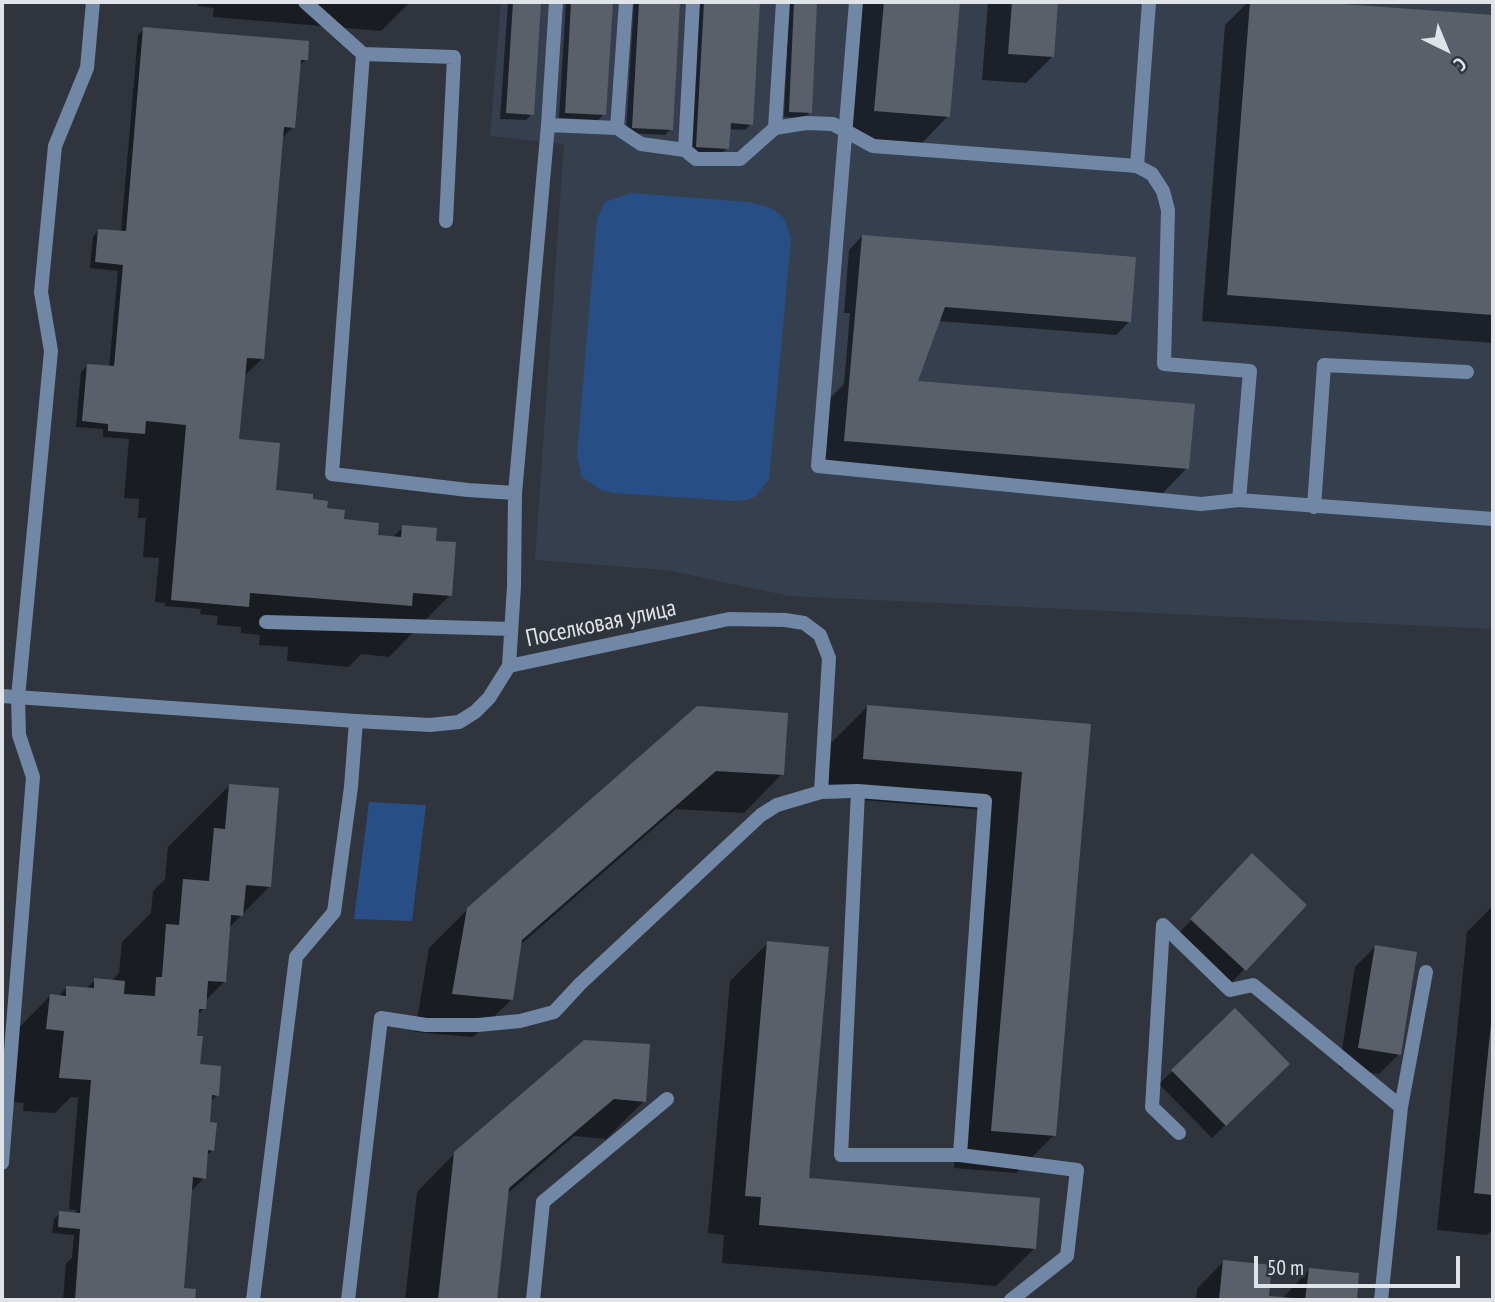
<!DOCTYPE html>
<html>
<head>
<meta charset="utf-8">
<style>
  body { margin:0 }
  #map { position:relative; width:1495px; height:1302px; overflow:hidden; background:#30353d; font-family:"PT Sans Narrow",sans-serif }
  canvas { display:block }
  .frame { position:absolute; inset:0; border:4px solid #e0e4e9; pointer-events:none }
  .north { position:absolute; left:1411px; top:14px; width:70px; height:70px; -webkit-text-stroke:5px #30353d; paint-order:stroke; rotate:137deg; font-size:19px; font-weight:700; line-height:28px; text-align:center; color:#e0e4e9 }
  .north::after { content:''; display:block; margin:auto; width:24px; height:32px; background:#e0e4e9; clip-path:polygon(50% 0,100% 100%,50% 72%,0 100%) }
  .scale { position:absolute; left:1254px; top:1256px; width:206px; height:32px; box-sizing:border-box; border:4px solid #e0e4e9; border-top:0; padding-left:9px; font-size:21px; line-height:24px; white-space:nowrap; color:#e0e4e9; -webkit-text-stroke:5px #30353d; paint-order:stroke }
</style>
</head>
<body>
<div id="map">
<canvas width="1495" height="1302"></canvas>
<div class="frame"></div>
<div class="north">С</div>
<div class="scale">50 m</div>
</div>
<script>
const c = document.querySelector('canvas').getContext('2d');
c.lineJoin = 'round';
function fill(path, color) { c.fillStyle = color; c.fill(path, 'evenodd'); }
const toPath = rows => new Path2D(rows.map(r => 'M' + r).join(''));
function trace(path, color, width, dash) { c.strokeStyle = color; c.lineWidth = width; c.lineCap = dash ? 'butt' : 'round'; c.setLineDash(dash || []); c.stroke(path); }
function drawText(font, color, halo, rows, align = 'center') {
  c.font = font + ' "PT Sans Narrow",sans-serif'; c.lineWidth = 7; c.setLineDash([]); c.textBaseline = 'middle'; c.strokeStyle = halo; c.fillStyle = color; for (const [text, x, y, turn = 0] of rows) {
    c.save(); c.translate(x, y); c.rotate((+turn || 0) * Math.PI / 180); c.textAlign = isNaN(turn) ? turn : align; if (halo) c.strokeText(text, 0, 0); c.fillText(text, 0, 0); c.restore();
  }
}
const built = toPath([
  [501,2,1493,2,1493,629,789,596,666,570,535,560,564,144,490,136]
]);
const green = toPath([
  [631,193,749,202,771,208,784,218,791,239,769,479,756,496,747,500,735,501,614,493,601,490,582,477,577,456,597,219,605,202],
  [369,802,426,805,412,921,354,919]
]);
const shadow = toPath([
  [199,2,410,2,381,31,213,17,214,8,198,6],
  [508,2,540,2,532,114,526,120,500,119],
  [566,2,611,2,604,114,598,120,559,118],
  [634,2,678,2,671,129,665,135,626,133],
  [699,2,759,2,751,124,745,130,728,129,727,148,721,154,690,153],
  [789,2,816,2,810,112,804,118,784,117],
  [860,2,958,2,948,116,922,143,849,137],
  [988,2,1057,2,1053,56,1026,83,982,80],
  [1248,2,1292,2,1493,17,1493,343,1202,321,1225,25],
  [144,29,306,59,298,67,293,127,281,139,263,358,243,377,238,441,274,492,311,501,342,521,376,537,392,538,403,527,434,542,450,595,389,657,361,654,349,667,287,661,288,647,259,645,260,635,241,633,241,627,217,625,218,616,200,614,201,609,165,606,165,603,155,602,159,558,143,557,146,518,138,518,139,499,124,498,129,439,103,437,103,429,76,427,81,372,87,366,109,368,118,271,90,268,93,237,99,230,121,232,138,35],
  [862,236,1129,322,1116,335,938,321,914,383,1187,468,1161,495,819,467,824,404,844,384,850,313,844,313,849,250],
  [867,707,1089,725,1054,1135,1016,1173,954,1168,984,810,825,797,829,745],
  [698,708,782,774,744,813,676,809,520,945,512,999,473,1037,415,1032,429,948,468,909],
  [229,786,270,886,229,928,224,982,205,1001,204,1008,197,1016,195,1037,198,1066,217,1095,210,1102,208,1124,213,1150,205,1157,204,1178,190,1192,182,1289,194,1290,193,1300,63,1300,66,1263,72,1258,74,1235,52,1233,54,1219,60,1213,75,1214,76,1210,69,1209,78,1098,71,1097,55,1113,23,1111,24,1103,2,1101,2,1045,50,996,58,997,67,987,86,989,95,980,110,982,119,973,122,942,151,913,153,891,165,879,168,847],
  [1239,869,1305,905,1231,983,1179,933],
  [1493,906,1493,1229,1487,1235,1437,1230,1467,932],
  [768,943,807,1180,1035,1248,996,1286,722,1263,724,1235,708,1233,730,981],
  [1375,947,1399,1054,1379,1074,1339,1068,1355,967],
  [1235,1010,1287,1064,1212,1138,1159,1084],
  [584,1041,644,1101,606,1139,574,1136,507,1194,495,1300,405,1300,417,1192,455,1153],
  [1223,1262,1267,1298,1282,1299,1309,1270,1357,1274,1355,1300,1196,1300,1197,1289]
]);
const building = toPath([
  [513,2,541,2,534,115,506,113],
  [571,2,613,2,606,115,565,113],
  [639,2,680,2,673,130,632,128],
  [704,2,760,2,753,125,731,123,729,149,696,147],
  [794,2,817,2,812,113,789,112],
  [884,2,960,2,950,117,874,111],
  [1012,2,1058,2,1054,57,1008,54],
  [1250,2,1315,2,1493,15,1493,315,1227,295],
  [143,27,309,41,308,60,301,60,295,128,284,127,264,359,247,358,239,439,280,443,276,490,313,494,313,499,328,501,327,508,345,510,344,519,379,523,378,535,401,537,402,525,437,528,436,541,456,542,452,596,413,593,412,606,250,593,249,607,171,600,186,425,146,421,145,434,108,431,108,424,82,421,87,364,114,366,123,265,95,262,98,229,126,231],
  [862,235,1136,257,1131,322,945,307,918,381,1195,404,1189,469,844,441],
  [867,705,1091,724,1056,1136,991,1131,1022,772,863,759],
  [697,706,788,713,784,775,716,771,522,940,513,1000,452,994,467,908],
  [229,784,279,788,271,887,246,885,243,916,231,915,226,982,208,981,206,1009,199,1009,197,1036,203,1036,200,1064,221,1066,219,1096,212,1095,210,1122,217,1123,214,1151,208,1150,206,1179,193,1177,184,1288,196,1289,195,1300,75,1300,80,1229,58,1227,59,1211,80,1213,91,1080,59,1078,64,1031,46,1029,50,994,66,996,66,986,94,988,94,978,125,981,124,994,155,996,156,977,162,977,166,924,179,925,183,879,209,881,214,828,225,829],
  [1252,853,1307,905,1246,971,1190,919],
  [767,941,829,947,809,1178,1040,1198,1036,1249,759,1225,761,1197,745,1196],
  [1375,945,1417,952,1401,1055,1358,1048],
  [1235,1008,1290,1064,1226,1126,1171,1070],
  [1491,1023,1493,1023,1493,1195,1474,1193],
  [584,1040,650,1044,646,1102,614,1099,509,1188,497,1300,438,1300,454,1152],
  [1223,1260,1272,1265,1269,1296,1293,1298,1292,1300,1219,1300],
  [1309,1268,1359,1273,1357,1300,1305,1300]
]);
const lane = toPath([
  [305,2,363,54,454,57,446,221],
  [856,2,818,466,1201,504,1239,500,1493,519],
  [363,54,332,474,468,490,515,493,514,586,509,666],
  [548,125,617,128,641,144,685,150,696,159,740,159,775,128,806,123,833,124,873,146,1137,166,1152,174,1163,191,1168,210,1164,364,1250,371,1239,500],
  [617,128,626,2],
  [775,128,783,2],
  [685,150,693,2],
  [1137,166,1149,2],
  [515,493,548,125,556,2],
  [1314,507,1324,365,1467,372],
  [266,622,511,629],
  [1401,1107,1426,972],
  [1179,1133,1152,1107,1163,925,1230,990,1253,985,1401,1107,1381,1300],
  [960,1155,985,801,858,791,841,1155,960,1155,1077,1170,1067,1256,1011,1300],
  [2,1163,33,777,19,735,18,697,51,351,41,292,55,146,87,68,93,2],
  [253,1300,296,957,334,912,351,787,356,721,430,725,459,722,475,712,489,698,509,666,729,619,785,620,804,623,820,635,829,658,821,792],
  [348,1300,381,1018,426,1025,478,1025,520,1021,554,1012,580,984,761,815,777,805,821,792,858,791],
  [533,1300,543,1202,667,1099]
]);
const street = toPath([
  [2,696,356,721]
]);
const streetNames = [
  ["Поселковая улица",601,624,-12]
];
fill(built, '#363f4d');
fill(green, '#284f85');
fill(shadow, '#0007');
fill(building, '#5a6069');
trace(lane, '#7187a6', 14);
trace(street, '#7187a6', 14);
drawText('24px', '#e0e4e9', '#30353d', streetNames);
</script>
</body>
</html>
